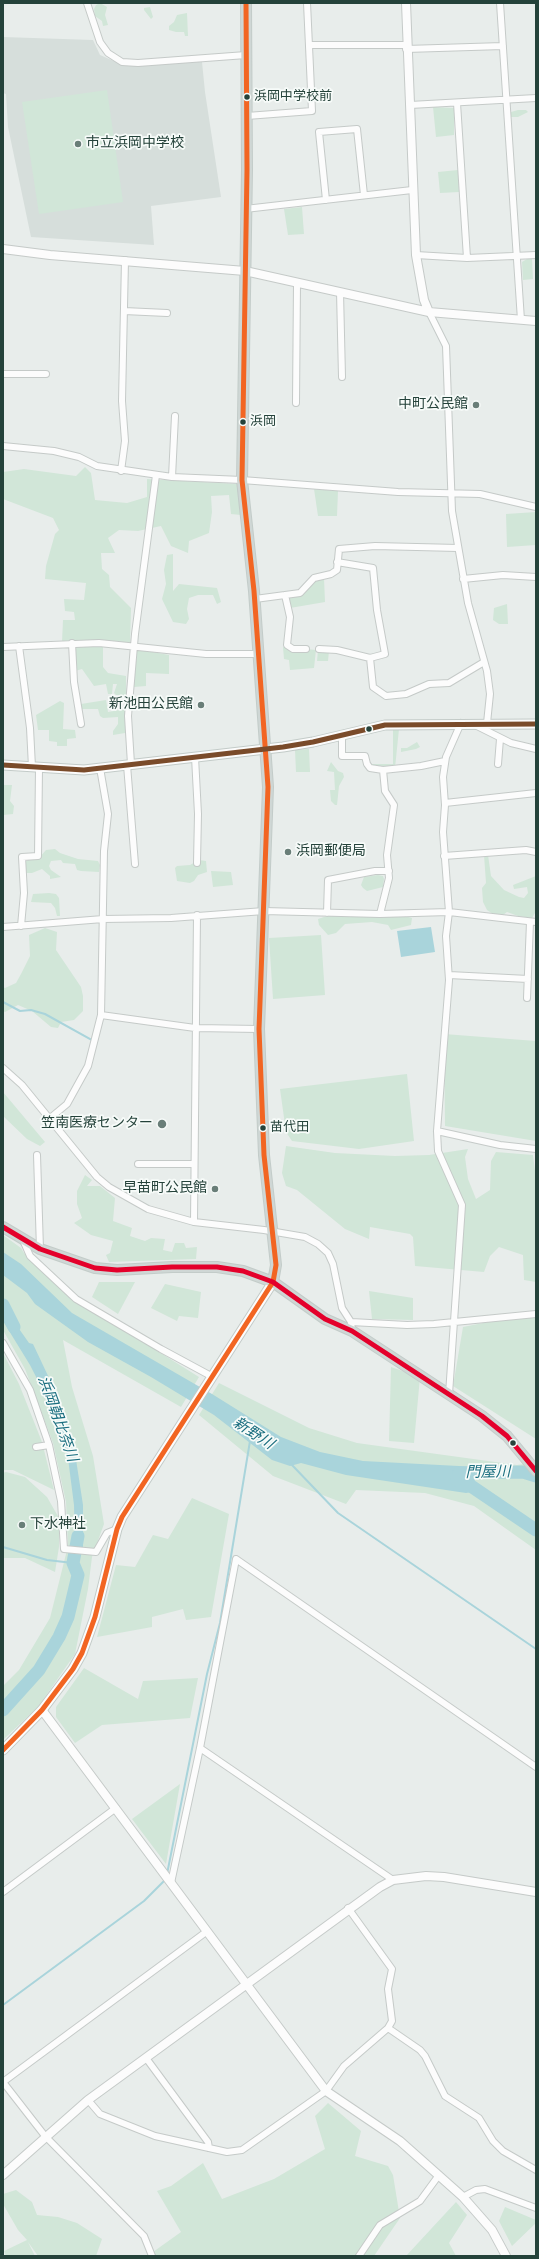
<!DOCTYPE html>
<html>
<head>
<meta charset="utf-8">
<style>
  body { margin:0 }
  #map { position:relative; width:539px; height:2259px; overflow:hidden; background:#e8edeb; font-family:"Nunito Sans",sans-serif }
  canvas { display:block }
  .frame { position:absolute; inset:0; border:4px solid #24423a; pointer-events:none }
</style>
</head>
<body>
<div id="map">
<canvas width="539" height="2259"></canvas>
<div class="frame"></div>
</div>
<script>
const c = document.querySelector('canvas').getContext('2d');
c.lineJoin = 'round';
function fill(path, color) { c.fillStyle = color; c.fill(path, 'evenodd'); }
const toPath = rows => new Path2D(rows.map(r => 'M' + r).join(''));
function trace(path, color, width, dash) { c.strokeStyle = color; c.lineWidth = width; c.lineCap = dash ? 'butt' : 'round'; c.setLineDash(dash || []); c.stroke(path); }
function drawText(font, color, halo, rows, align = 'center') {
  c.font = font + ' "Nunito Sans","Noto Sans JP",sans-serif'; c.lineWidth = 3.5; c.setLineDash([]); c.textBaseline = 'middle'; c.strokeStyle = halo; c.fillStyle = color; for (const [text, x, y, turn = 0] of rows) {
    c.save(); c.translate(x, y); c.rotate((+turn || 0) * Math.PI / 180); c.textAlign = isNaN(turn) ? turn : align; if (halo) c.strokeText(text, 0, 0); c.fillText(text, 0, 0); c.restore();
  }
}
const built = toPath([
  [3,37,93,40,100,55,123,65,202,62,205,92,221,197,151,206,154,245,31,237,8,127,6,94,3,93]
]);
const green = toPath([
  [100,3,107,7,105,15,108,25,103,26,102,21,95,16,94,9,96,5],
  [150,7,153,17,151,19,144,10,144,8],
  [187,13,188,36,185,36,184,32,176,32,169,30,169,26,174,22,177,15],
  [107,90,123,202,39,214,22,102],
  [433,107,454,108,454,135,436,137],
  [518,110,526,110,528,112,518,117,511,117,511,112],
  [458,170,459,192,440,193,438,172],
  [302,207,304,234,288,235,284,209],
  [527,259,532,259,533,279,523,280,522,262],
  [85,467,91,473,95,500,127,503,147,497,147,479,238,484,241,515,231,514,229,495,211,496,212,512,209,533,189,541,188,553,171,546,161,526,138,531,119,530,108,538,115,553,101,553,102,569,109,575,110,587,131,608,130,644,62,642,63,620,75,620,74,612,65,611,64,599,84,600,86,583,45,579,46,566,55,534,59,530,53,518,3,499,3,472,24,469,76,476],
  [314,489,338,491,337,516,318,516],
  [536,512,536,545,507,547,506,514],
  [173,554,173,591,179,584,217,588,221,602,217,604,213,595,198,595,189,598,187,609,189,619,186,624,173,622,162,599,166,584,164,570,167,555],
  [324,578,325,602,290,608,287,595,303,593,314,581],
  [507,604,508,624,499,624,493,620,494,608],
  [72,643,103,645,103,667,108,673,126,676,126,696,116,695,114,693,117,684,113,684,112,694,108,694,106,684,94,686,82,669,75,671,81,704,106,700,108,712,125,709,125,733,113,735,113,731,118,724,118,717,103,718,100,716,98,709,80,709],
  [283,647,316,650,314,668,290,670,289,660,284,659],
  [137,649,169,655,169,674,146,673,146,686,134,687],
  [318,650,329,651,328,661,317,661],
  [60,701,64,703,63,729,75,730,76,738,67,739,67,746,57,746,57,742,49,741,49,730,38,730,36,715],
  [393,729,399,729,395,768,370,767,371,764,393,764],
  [417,742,420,747,416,749,401,752,401,748,407,748],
  [309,749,310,772,296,772,295,750],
  [331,762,338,771,343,773,344,777,339,786,337,805,335,805,331,801,330,790,335,790,334,772,327,771],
  [3,785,12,785,10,801,14,806,13,814,3,815],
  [55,849,60,853,78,859,98,861,100,865,99,872,81,871,77,870,75,864,63,863,61,860,51,861,49,866,51,870,61,877,50,879,50,876,42,869,32,873,26,873,23,870,25,862,31,858,39,858,46,850],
  [484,855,488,855,491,876,504,890,519,897,524,898,528,893,527,887,514,889,513,885,536,876,535,913,532,918,518,916,507,912,503,915,493,914,487,910,483,902,482,888,486,883],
  [199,860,206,861,207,872,198,875,194,881,190,883,177,881,175,868,177,866,190,865],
  [211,871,231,872,233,885,213,887],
  [378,875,383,876,384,879,383,887,367,891,363,888,361,885,364,877],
  [49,893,56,894,59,898,60,916,57,916,55,908,51,903,31,902,33,894],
  [327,916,405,916,412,918,411,925,391,930,388,925,372,922,345,924,336,933,328,935,319,925,318,919],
  [45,928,57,932,56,950,81,987,83,996,83,1011,74,1020,61,1022,58,1028,51,1027,32,1011,18,1005,5,1012,3,1011,3,987,5,988,16,983,21,974,30,956,29,935],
  [321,935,325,995,273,999,269,938],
  [444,1034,536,1041,536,1141,445,1126],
  [407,1074,414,1141,359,1149,292,1141,286,1132,280,1089],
  [3,1092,45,1142,40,1146,27,1139,3,1116],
  [286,1146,335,1153,395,1156,429,1155,468,1149,465,1157,468,1179,476,1199,490,1190,491,1161,496,1152,533,1155,536,1179,536,1282,524,1280,523,1255,499,1247,490,1256,484,1272,415,1266,413,1237,410,1234,370,1227,369,1239,345,1229,297,1190,286,1186,282,1173],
  [85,1175,92,1180,87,1186,100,1186,115,1198,113,1221,132,1228,130,1236,145,1241,151,1238,165,1239,163,1250,172,1252,175,1243,184,1243,186,1248,197,1247,196,1259,109,1262,106,1255,110,1253,113,1241,91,1235,74,1223,82,1218,77,1204,77,1191],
  [3,1235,21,1248,24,1253,84,1305,199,1377,181,1407,63,1340,72,1387,93,1456,104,1524,92,1557,88,1589,75,1654,38,1707,3,1740,3,1686,19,1670,50,1618,68,1546,66,1502,53,1443,25,1369,3,1330],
  [99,1282,135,1282,118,1314,92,1297],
  [165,1284,201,1292,198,1318,179,1316,177,1321,151,1308],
  [369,1291,413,1298,413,1320,372,1319],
  [523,1315,536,1316,536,1439,453,1386,463,1327],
  [3,1353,19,1384,42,1442,54,1490,13,1470,3,1470],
  [391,1367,420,1377,414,1443,389,1441],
  [219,1383,309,1428,357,1443,517,1465,536,1462,536,1550,474,1506,425,1493,356,1490,346,1504,273,1476,199,1415],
  [6,1472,25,1477,47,1497,59,1518,59,1547,55,1572,25,1558,3,1558,3,1473],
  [192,1498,229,1514,211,1617,186,1620,183,1609,152,1617,152,1627,97,1637,116,1565,135,1567,153,1535,168,1539],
  [84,1668,138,1699,143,1681,198,1678,190,1718,102,1725,75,1743,56,1717,56,1707],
  [180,1784,166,1864,132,1819],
  [328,2103,361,2131,355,2156,388,2166,393,2175,400,2218,374,2256,154,2256,153,2252,181,2232,157,2191,171,2186,203,2163,222,2199,274,2179,325,2149,315,2116],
  [16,2190,32,2202,37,2215,58,2217,77,2223,102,2239,96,2256,38,2256,28,2242,35,2256,6,2256,4,2251,27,2240,18,2230,3,2204,3,2194],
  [456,2202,467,2215,449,2243,456,2256,406,2256],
  [505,2207,536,2220,536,2223,512,2246,499,2221]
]);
const water = toPath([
  [431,927,435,952,401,957,397,931],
  [3,1252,21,1264,72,1313,212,1394,281,1437,320,1452,363,1461,478,1467,472,1492,466,1493,346,1475,301,1463,290,1466,272,1460,214,1415,151,1377,88,1342,35,1304,27,1293,3,1275],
  [3,1306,29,1343,33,1344,58,1397,75,1453,83,1505,83,1548,75,1547,74,1505,68,1458,54,1412,30,1365,3,1321]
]);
const stream = toPath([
  [3,1002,20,1011,31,1010,45,1014,92,1040],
  [292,1465,338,1513,536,1649],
  [3,1547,47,1560,73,1563],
  [167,1874,207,1674,220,1623,250,1441],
  [3,2005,144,1901,165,1880]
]);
const river = toPath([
  [3,1305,14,1327],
  [459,1473,523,1472,536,1476],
  [457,1480,468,1484,536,1530],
  [3,1710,39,1670,59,1637,68,1617,78,1575,73,1563,78,1536]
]);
const minor = toPath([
  [87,3,100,42,108,53,122,62,138,63,246,55],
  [500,3,521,320],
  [310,45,406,45],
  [406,49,503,46],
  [457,103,467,258],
  [410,105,536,98],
  [247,116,312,111,307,3],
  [326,200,319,132,357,129,364,195],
  [245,209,412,190],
  [416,255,467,258,536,255],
  [340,292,342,377],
  [124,311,167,313],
  [429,312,446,346,452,511,468,603,487,671,490,694,487,723],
  [3,374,46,374],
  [296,403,297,283],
  [3,446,54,451,79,457,97,466,172,477,242,480,398,492,480,494,536,507],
  [121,471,125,441,122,401,125,260],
  [172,477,175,416],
  [337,562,373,568,377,610,385,654,370,658],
  [463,579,503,575,536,577],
  [285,595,290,617,287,645,293,649,306,649],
  [255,599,300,593,314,578,331,574,337,570,339,549,375,546,458,548],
  [72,643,74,682,81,724],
  [19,646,30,728,32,767],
  [3,647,99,643,206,654,257,654],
  [319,649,337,650,370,658,373,687,386,696,406,694,429,684,449,683,484,662],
  [475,725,511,743,536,749],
  [342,735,342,756,365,756,367,764,370,768,383,770,421,766,445,761],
  [195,757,198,814,197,863],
  [131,764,128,716,135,634,156,475],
  [498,764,500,739],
  [127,765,135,864],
  [100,768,108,814,104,851,101,1015,195,1028,259,1029],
  [445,803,536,793],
  [444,856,526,850,536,852],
  [327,913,328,880,375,871,389,871],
  [380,914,389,878,387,855,394,805,385,791,383,770],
  [21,926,24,893,22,857,38,856,39,768],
  [3,927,103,919,171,918,264,911,380,914,449,912,536,922],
  [449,975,528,979],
  [527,998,530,922],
  [3,1068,22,1085,97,1177,109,1187,148,1209,194,1222,264,1230,305,1237,318,1244,328,1253,333,1264,342,1308,351,1322,352,1331],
  [49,1119,67,1104,88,1066,101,1015],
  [437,1131,500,1145,536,1149],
  [37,1155,40,1249],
  [138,1164,194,1164],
  [194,1222,197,915],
  [23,1240,30,1256,76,1299,161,1349,211,1376],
  [351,1322,407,1325,434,1324,536,1314],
  [3,1343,30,1390,49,1445,61,1501,64,1549,96,1552,107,1533,117,1529],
  [449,1394,462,1205,438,1151,437,1131,449,980,446,936,449,912,443,832,445,805,443,777,446,757,461,723],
  [36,1447,49,1445],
  [200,1748,393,1880],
  [171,1883,200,1748,236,1559,536,1767],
  [3,1892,116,1808],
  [388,2028,420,2050,425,2056,445,2096,479,2118,493,2141,503,2151,536,2170],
  [146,2058,208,2142,209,2148],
  [3,2082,206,1932],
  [3,2082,45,2136,144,2236,152,2256],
  [88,2100,100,2114,155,2136,227,2152,242,2150,326,2091,344,2066,388,2028,392,2021,388,1989,392,1969,348,1908],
  [463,2197,476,2190,485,2189,536,2208],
  [359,2256,380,2225,420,2201,439,2175]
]);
const tertiary = toPath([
  [406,3,416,255,424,300,429,312],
  [3,249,50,255,245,271,429,312,536,321],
  [42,1710,326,2091,400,2141,463,2197,492,2230,506,2256],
  [3,2175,88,2100,380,1887,393,1880,426,1876,444,1877,536,1892]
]);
const secondary = toPath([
  [3,765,84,770,283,747,313,742,385,725,536,724],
  [3,1750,42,1710,73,1669,82,1653,95,1617,117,1529,122,1517,273,1282]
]);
const primary = toPath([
  [246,3,247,170,242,480,254,591,268,787,259,1029,264,1155,276,1265,273,1282],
  [3,1227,40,1249,95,1268,117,1270,172,1267,217,1267,243,1271,273,1282,325,1319,352,1331,482,1416,507,1436,536,1471]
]);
const bus1 = toPath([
  [3,1750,42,1710,73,1669,82,1653,95,1617,117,1529,122,1517,273,1282,276,1265,264,1155,259,1029,268,787,254,591,242,480,247,170,246,3]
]);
const bus2 = toPath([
  [3,765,84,770,283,747,313,742,385,725,536,724]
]);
const bus3 = toPath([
  [3,1227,40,1249,95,1268,117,1270,172,1267,217,1267,243,1271,273,1282,325,1319,352,1331,482,1416,507,1436,536,1471]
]);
const markers = [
  [247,97,3.5,"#24423a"],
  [78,144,4,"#697e78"],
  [476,405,4,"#697e78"],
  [243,422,3.5,"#24423a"],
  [201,705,4,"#697e78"],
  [369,729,3.5,"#24423a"],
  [288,852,4,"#697e78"],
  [162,1124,5,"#697e78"],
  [263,1128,3.5,"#24423a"],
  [215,1189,4,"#697e78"],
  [513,1443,3.5,"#24423a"],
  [22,1525,4,"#697e78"]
];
const busNames = [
  ["浜岡中学校前",254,97],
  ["浜岡",250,422],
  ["苗代田",270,1128]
];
const poiNames = [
  ["市立浜岡中学校",86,144,"left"],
  ["中町公民館",468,405],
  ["新池田公民館",193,705],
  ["浜岡郵便局",296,852,"left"],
  ["笠南医療センター",153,1124],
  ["早苗町公民館",207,1189],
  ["下水神社",30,1525,"left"]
];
const waterNames = [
  ["浜岡朝比奈川",57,1419,70],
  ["新野川",253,1434,33],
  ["門屋川",488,1473,-1]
];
fill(built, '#d6dedb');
fill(green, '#d1e6d8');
fill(water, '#a9d4db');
trace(stream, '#a9d4db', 2);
trace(river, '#a9d4db', 13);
trace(minor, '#c5cac8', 8);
trace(tertiary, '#c5cac8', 10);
trace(secondary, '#c3cbc8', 11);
trace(primary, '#c3ccc9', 12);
trace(minor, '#fcfcfc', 6);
trace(tertiary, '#fcfcfc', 8);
trace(secondary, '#fcfcfc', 9);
trace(primary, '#cfd7d5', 10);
trace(bus1, '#f26522', 5);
trace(bus2, '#7a4b2a', 5);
trace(bus3, '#e4002b', 5);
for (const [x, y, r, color] of markers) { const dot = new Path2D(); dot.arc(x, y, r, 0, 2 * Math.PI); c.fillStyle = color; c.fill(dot); trace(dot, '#f7fbf9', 1.5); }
drawText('13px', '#24423a', '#f7fbf9', busNames, 'left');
drawText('14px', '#24423a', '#f7fbf9', poiNames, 'right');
drawText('italic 15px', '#1c6f80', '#f7fbf9', waterNames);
</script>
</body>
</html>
